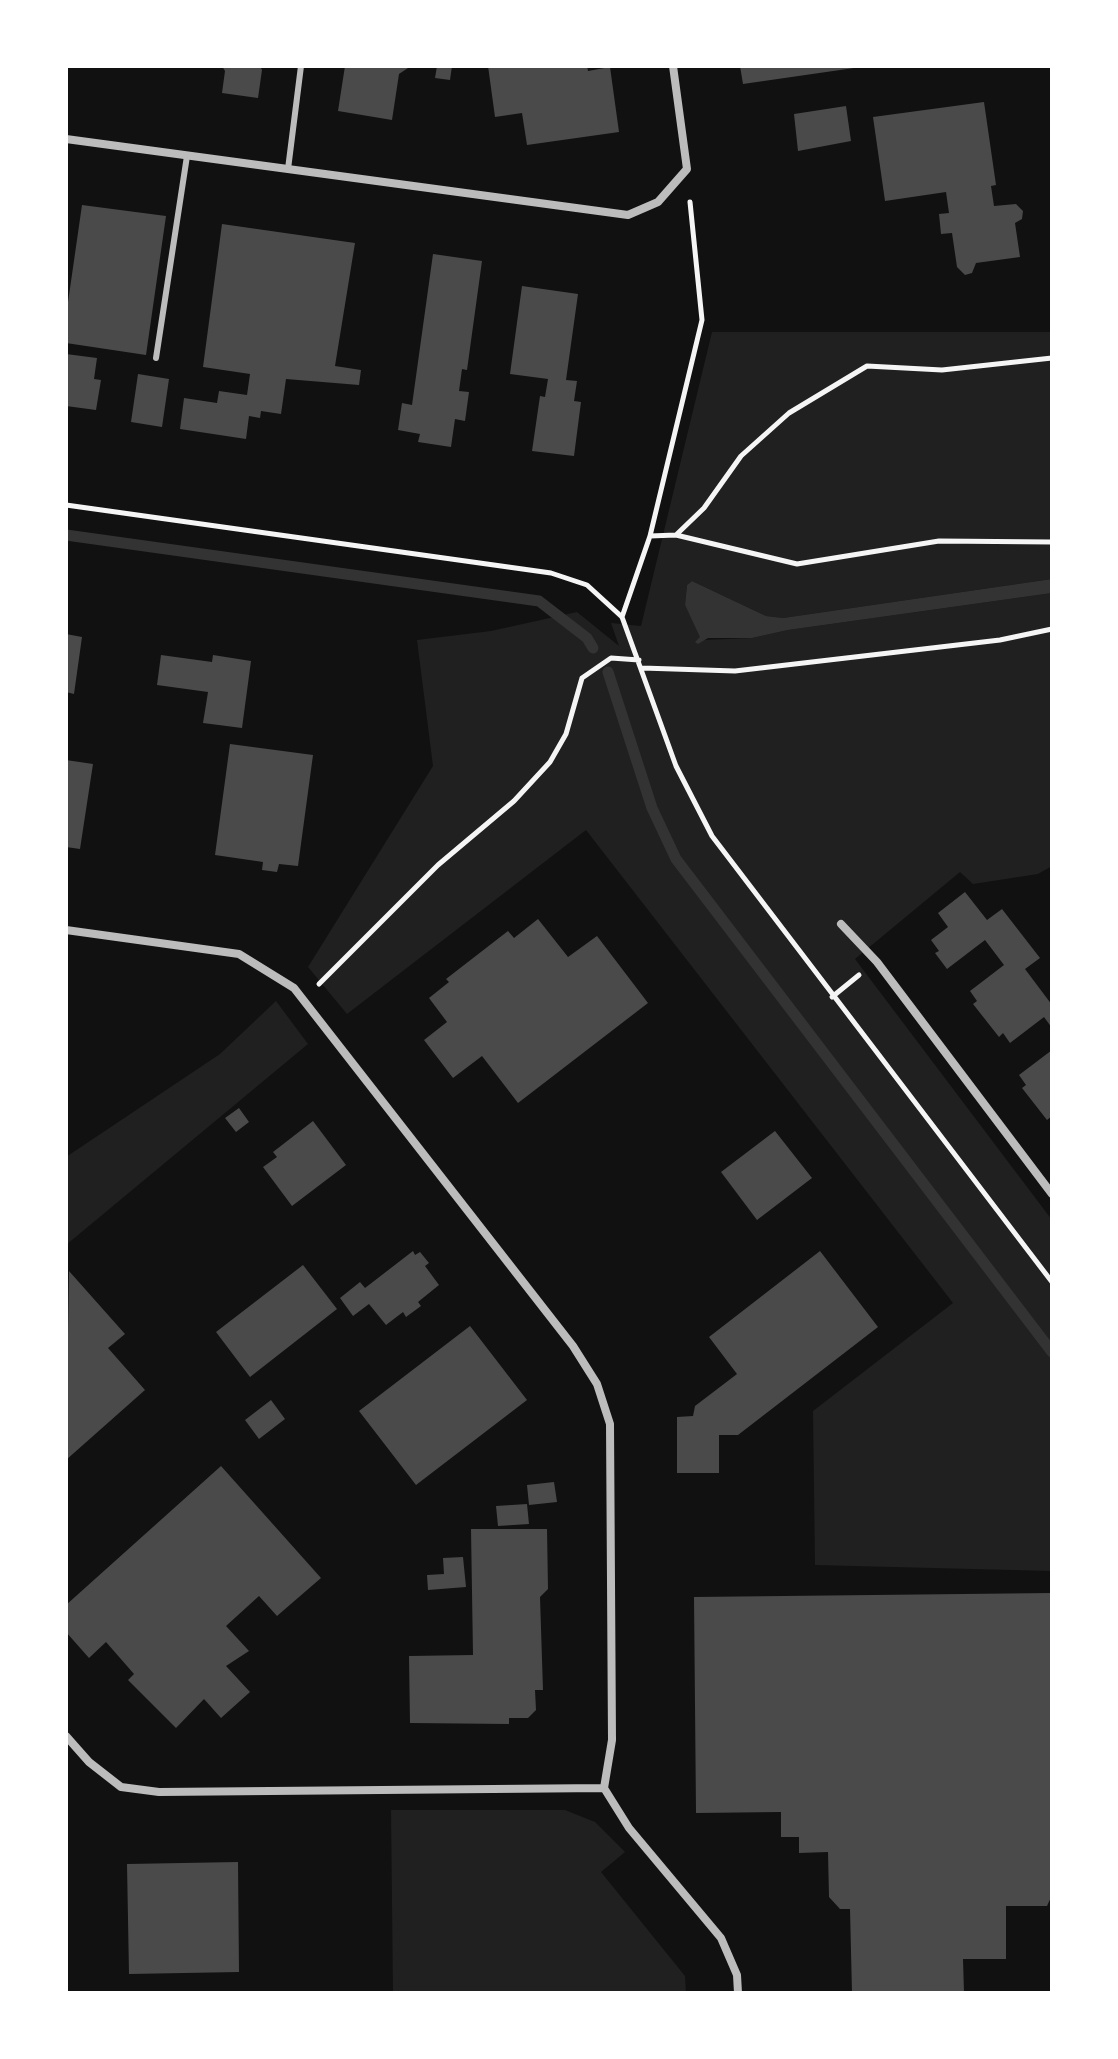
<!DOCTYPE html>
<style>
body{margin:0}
#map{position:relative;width:1118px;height:2059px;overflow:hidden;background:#111;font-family:"Public Sans",sans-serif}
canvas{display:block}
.frame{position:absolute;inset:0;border:68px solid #fff;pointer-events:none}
</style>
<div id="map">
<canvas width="1118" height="2059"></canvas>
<div class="frame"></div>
</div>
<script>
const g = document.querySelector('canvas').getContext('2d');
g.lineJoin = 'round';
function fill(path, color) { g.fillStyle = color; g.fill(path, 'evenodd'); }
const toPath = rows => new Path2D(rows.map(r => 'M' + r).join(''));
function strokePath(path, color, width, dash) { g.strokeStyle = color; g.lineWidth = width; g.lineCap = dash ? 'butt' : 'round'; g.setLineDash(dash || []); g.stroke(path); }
const green = toPath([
 [712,332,1052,332,1052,579,783,618,766,616,692,581,687,585,685,605,703,640,752,638,788,630,1052,593,1052,866,1038,874,973,884,960,872,855,959,1052,1220,1052,1571,815,1565,813,1411,953,1303,586,830,347,1014,308,967,433,766,417,640,491,631,577,612,619,646,611,623,641,626],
 [276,1001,308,1044,66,1245,66,1157,220,1054],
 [391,1810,565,1810,595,1822,625,1852,601,1872,685,1976,686,1993,393,1993]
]);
const water = toPath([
 [1052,579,1052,593,788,630,752,638,708,638,698,644,695,642,700,637,685,605,687,585,692,581,766,616,783,618]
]);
const stream = toPath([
 [66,535,539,601,587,638,593,648],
 [608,672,652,808,676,859,1052,1352]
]);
const building = toPath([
 [222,66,260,66,262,70,258,98,222,93,225,71],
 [345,66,411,66,399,74,392,120,338,111],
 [437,66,452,66,450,80,435,78],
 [488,66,587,66,588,71,610,67,619,132,527,145,522,113,495,117],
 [740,66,854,66,854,68,743,84],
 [984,102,996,185,991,186,994,206,1016,204,1023,211,1022,219,1015,223,1020,257,976,263,972,273,965,275,957,267,952,233,941,234,939,214,949,213,946,192,885,201,873,117],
 [846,106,851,141,798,151,794,114],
 [82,205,166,216,146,355,66,343,66,316],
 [222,224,355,243,335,366,361,370,359,385,286,379,281,414,261,411,260,418,249,416,246,439,180,429,184,398,217,403,219,391,247,395,250,374,203,367],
 [433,254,482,261,467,370,462,369,459,391,469,392,465,421,455,419,451,447,418,442,420,434,398,430,402,403,412,405],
 [522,286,578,294,566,380,577,381,574,401,581,402,574,456,532,451,540,396,545,397,548,379,510,374],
 [66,354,97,358,94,379,101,380,96,410,66,406],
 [138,374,169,379,162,427,131,422],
 [66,634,82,637,74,694,66,692],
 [161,655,212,662,213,655,251,661,242,728,203,723,208,692,157,685],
 [230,744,313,755,298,866,279,864,277,872,262,870,263,862,215,855],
 [66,760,93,764,80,849,66,847],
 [965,892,987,920,1002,909,1040,958,1025,969,1052,1005,1052,1028,1044,1017,1010,1043,1003,1033,999,1037,973,1004,977,1001,970,991,1004,965,985,940,947,969,935,953,939,951,931,940,948,927,938,913],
 [538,919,568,957,597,936,648,1003,518,1103,482,1056,453,1078,424,1040,447,1022,429,998,449,982,446,979,508,931,514,938],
 [1052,1050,1052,1116,1047,1120,1022,1088,1026,1085,1019,1075],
 [239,1108,249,1122,236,1132,225,1118],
 [313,1121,346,1165,292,1206,263,1167,277,1157,273,1152],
 [775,1131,812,1178,757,1220,721,1172],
 [413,1251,415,1255,420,1252,429,1263,425,1266,439,1285,418,1302,421,1306,406,1317,403,1312,386,1325,369,1304,353,1316,340,1298,360,1282,365,1288],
 [820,1251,878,1327,738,1435,719,1435,719,1473,677,1473,677,1417,693,1416,695,1406,737,1374,709,1337],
 [303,1265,337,1309,250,1377,216,1332],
 [69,1271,125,1334,108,1348,145,1390,66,1460],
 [470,1326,527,1400,416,1485,359,1411],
 [271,1400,285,1419,259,1439,245,1420],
 [221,1466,321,1578,277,1616,259,1596,226,1626,249,1651,226,1666,250,1692,221,1718,204,1699,176,1728,128,1680,134,1674,106,1642,89,1658,66,1632,66,1605],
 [554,1482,557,1502,529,1505,527,1485],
 [527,1504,529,1524,498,1526,496,1506],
 [471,1529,547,1529,548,1589,540,1597,543,1690,535,1690,536,1710,528,1718,509,1718,509,1724,410,1723,409,1656,473,1655],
 [463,1557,466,1587,428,1590,427,1575,444,1574,443,1558],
 [1052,1593,1052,1895,1047,1906,1006,1906,1006,1959,963,1959,964,1993,852,1993,850,1909,840,1909,829,1897,828,1852,799,1853,799,1837,781,1837,781,1812,696,1813,694,1597],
 [238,1862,239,1972,129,1974,127,1864]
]);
const path = toPath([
 [66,505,551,573,587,585,622,617,676,766,712,836,1052,1282],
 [676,535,704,508,741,456,789,413,867,366,942,370,1052,358],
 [650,536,676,535,797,564,939,541,1052,542],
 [622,617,650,536,702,320,690,202],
 [642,668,735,671,1000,640,1052,629],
 [319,984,438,865,514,801,550,762,566,734,582,678,611,658,639,660],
 [832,997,859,975]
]);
const service = toPath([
 [288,169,301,66],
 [156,358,187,156]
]);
const minor = toPath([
 [66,139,628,215,658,202,687,169,673,66],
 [841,924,877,962,1052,1194],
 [66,930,239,954,294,988,573,1346,597,1384,610,1424,612,1740,604,1788],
 [66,1736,89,1762,121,1787,159,1792,604,1788,629,1828,721,1938,737,1975,738,1993]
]);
fill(green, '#202020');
fill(water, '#333');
strokePath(stream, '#333', 11);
fill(building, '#4a4a4a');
strokePath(path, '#f5f5f5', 5);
strokePath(service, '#bcbcbc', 6);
strokePath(minor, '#bcbcbc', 8);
</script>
